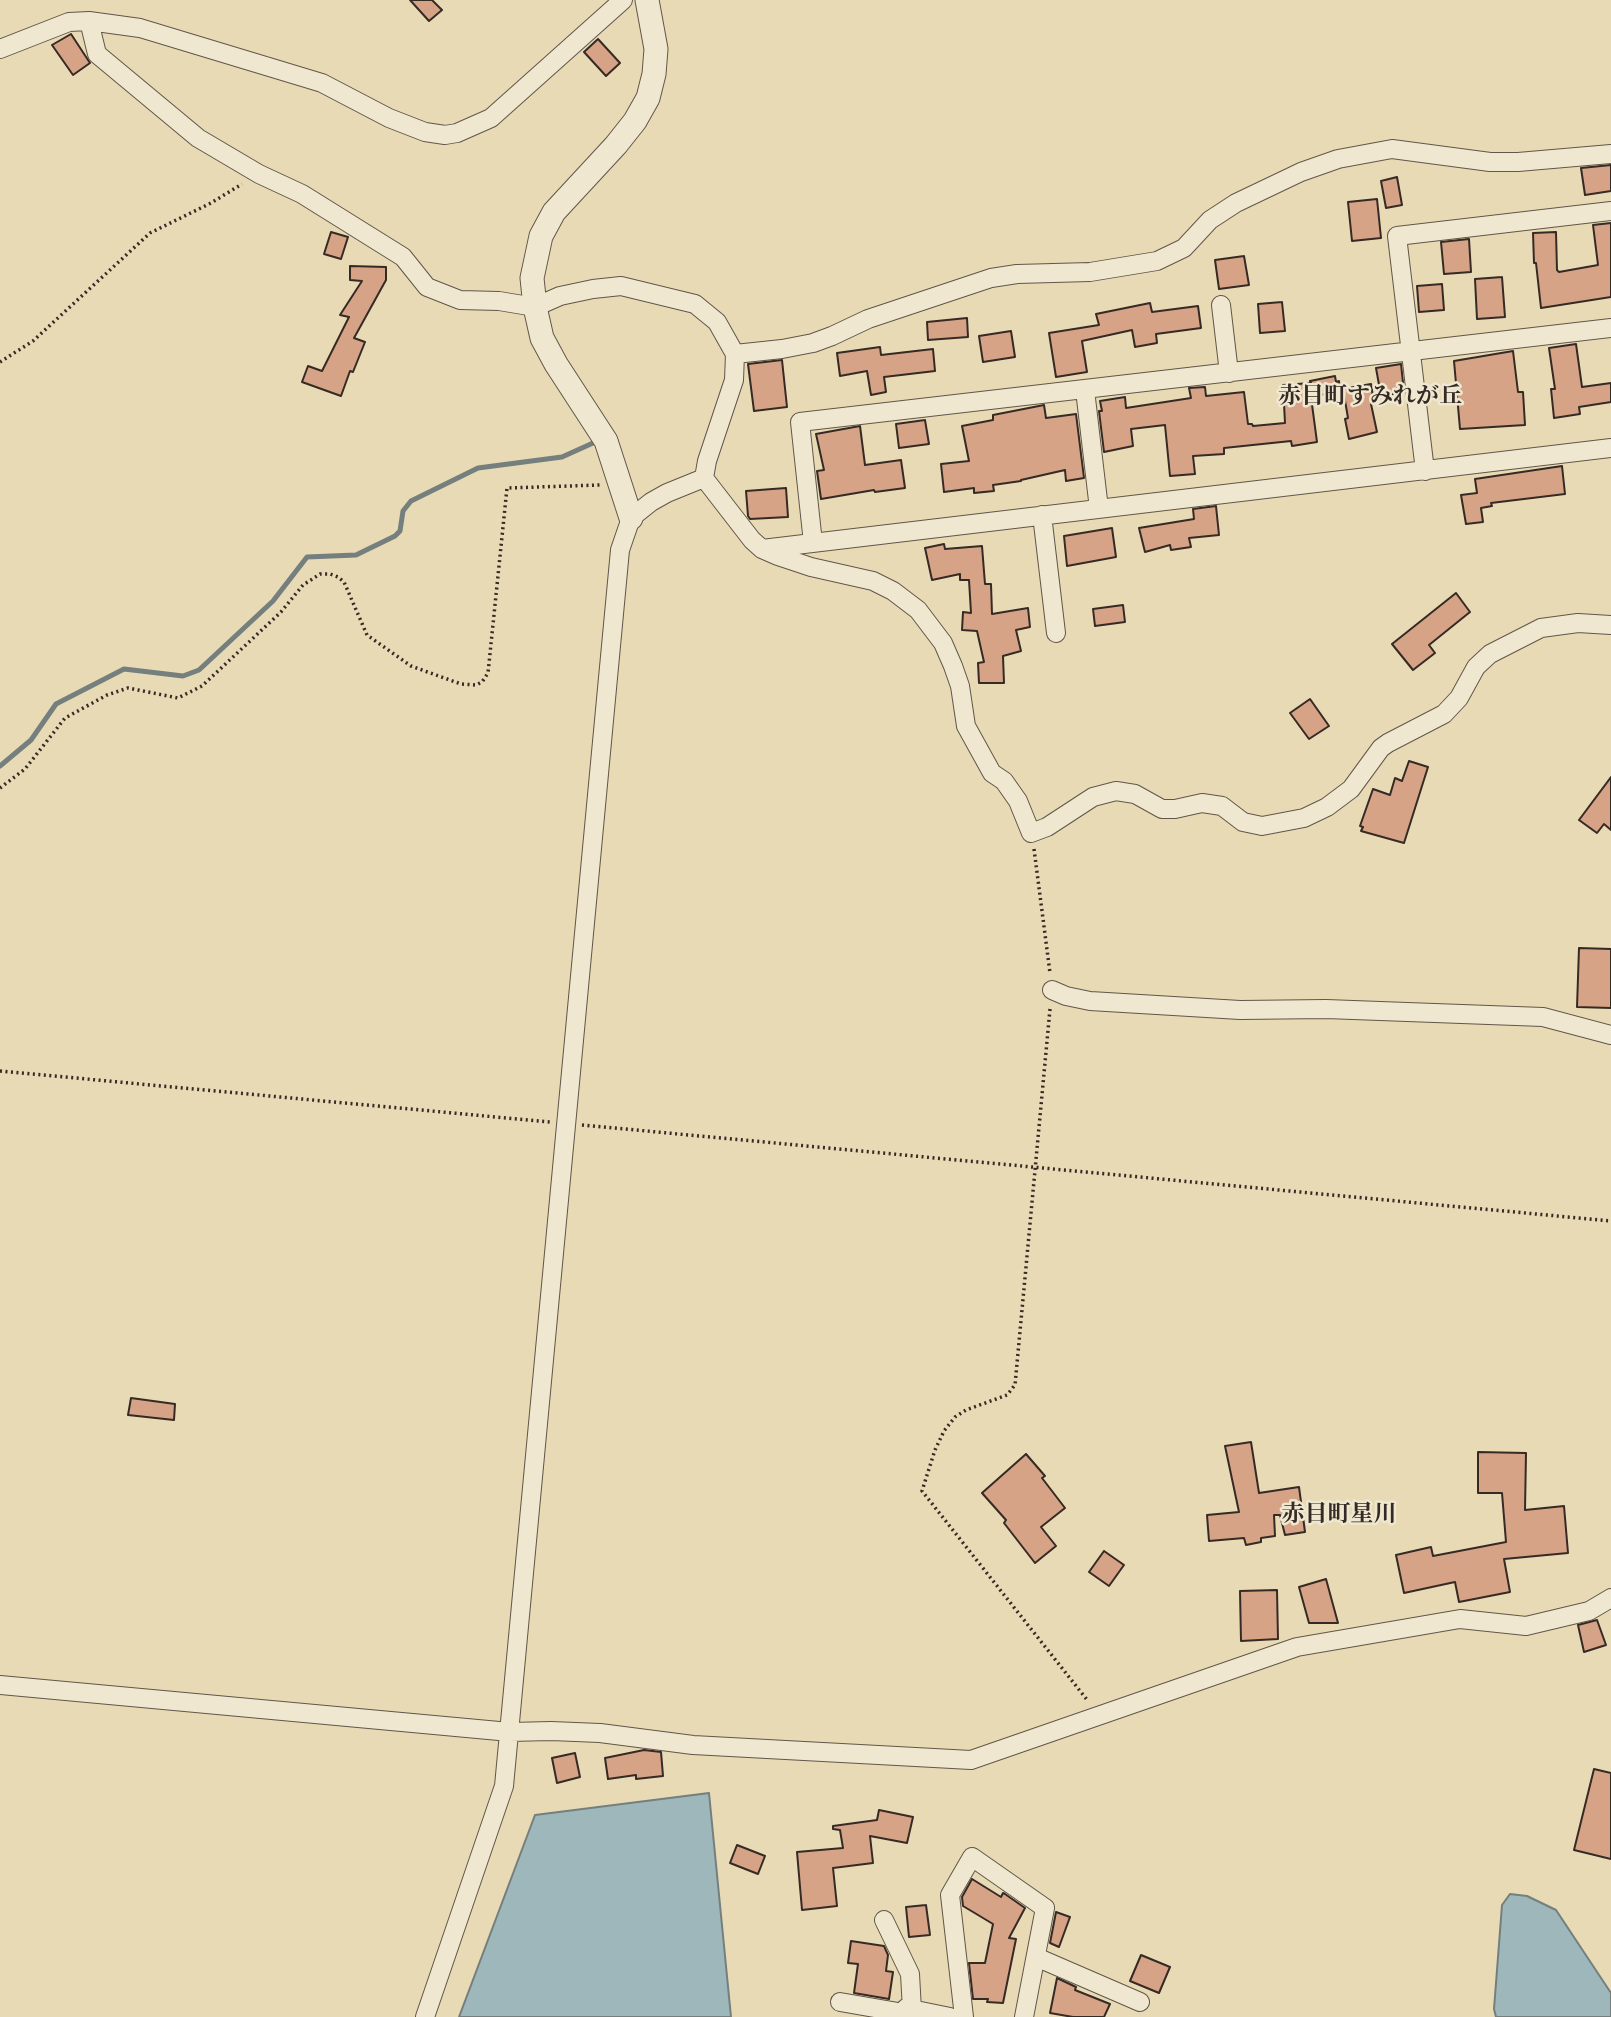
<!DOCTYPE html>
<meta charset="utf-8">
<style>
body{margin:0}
canvas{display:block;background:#e7dab5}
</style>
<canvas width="1611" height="2017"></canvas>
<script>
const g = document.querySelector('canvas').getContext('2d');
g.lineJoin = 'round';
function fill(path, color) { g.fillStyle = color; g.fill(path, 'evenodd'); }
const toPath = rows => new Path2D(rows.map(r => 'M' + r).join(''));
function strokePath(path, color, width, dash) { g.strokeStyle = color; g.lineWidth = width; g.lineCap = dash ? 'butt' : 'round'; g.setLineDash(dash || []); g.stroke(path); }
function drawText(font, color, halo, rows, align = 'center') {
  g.font = font + ' "IM FELL English","Noto Serif JP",serif'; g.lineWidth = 5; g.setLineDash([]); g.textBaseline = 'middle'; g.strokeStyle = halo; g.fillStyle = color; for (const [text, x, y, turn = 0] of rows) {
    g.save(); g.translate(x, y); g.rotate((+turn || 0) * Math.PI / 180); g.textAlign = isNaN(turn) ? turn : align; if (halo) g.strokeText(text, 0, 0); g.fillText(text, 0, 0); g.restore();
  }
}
const water = toPath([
 [709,1793,731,2017,459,2017,535,1815,709,1793],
 [1510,1894,1527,1896,1556,1910,1611,1993,1611,2017,1496,2017,1494,2009,1502,1905,1510,1894]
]);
const stream = toPath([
 [0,766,31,740,56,704,124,669,183,676,199,670,273,601,307,557,356,555,395,536,400,531,403,511,411,501,478,468,562,457,593,443]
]);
const building = toPath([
 [410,0,432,0,442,10,429,21,410,0],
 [71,34,90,63,73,75,52,45,71,34],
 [598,39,620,63,606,76,584,52,598,39],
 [1611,165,1611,191,1585,195,1581,168,1611,165],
 [1397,177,1402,205,1386,208,1381,181,1397,177],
 [1377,199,1381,238,1352,241,1348,202,1377,199],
 [1611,223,1611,297,1541,308,1536,263,1534,263,1533,233,1556,232,1557,270,1559,272,1598,265,1593,225,1611,223],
 [331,232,348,237,341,259,324,254,331,232],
 [1469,239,1471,272,1444,274,1441,242,1469,239],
 [1244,256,1249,285,1219,289,1215,260,1244,256],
 [350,266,386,267,386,280,354,338,365,342,353,372,350,371,341,396,302,382,308,366,322,371,349,317,340,315,362,281,350,280,350,266],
 [1502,277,1505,317,1477,319,1475,279,1502,277],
 [1442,284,1444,310,1419,312,1417,286,1442,284],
 [1282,302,1285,331,1260,333,1258,304,1282,302],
 [1150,303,1152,312,1198,306,1201,328,1156,334,1157,343,1135,347,1132,330,1082,341,1087,372,1056,377,1049,333,1099,325,1096,314,1150,303],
 [967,318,968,337,928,340,927,322,967,318],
 [1011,331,1015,357,983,362,979,336,1011,331],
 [1576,344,1582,387,1611,383,1611,402,1579,407,1580,414,1554,418,1551,389,1555,389,1549,348,1576,344],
 [880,347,881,355,933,349,935,371,884,377,886,392,871,395,867,371,840,376,837,353,880,347],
 [1513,351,1518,392,1523,392,1525,425,1460,429,1454,361,1513,351],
 [782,360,787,407,754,411,748,364,782,360],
 [1401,364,1404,392,1381,396,1376,368,1401,364],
 [1335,376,1336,382,1339,381,1340,391,1311,397,1317,442,1292,446,1291,441,1224,448,1224,454,1193,456,1195,474,1170,476,1165,425,1131,429,1133,446,1104,452,1099,411,1102,411,1100,401,1125,397,1126,408,1191,398,1189,388,1205,387,1206,396,1244,392,1248,424,1252,424,1253,426,1285,423,1283,385,1311,383,1310,381,1335,376],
 [1371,384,1374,403,1371,404,1377,432,1349,439,1345,419,1348,418,1343,389,1371,384],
 [1044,405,1046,418,1076,414,1084,478,1066,481,1065,470,1021,480,1021,481,993,485,994,491,974,493,974,488,944,492,941,464,969,461,962,426,993,420,993,415,1044,405],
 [925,420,929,444,899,448,896,424,925,420],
 [860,426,865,465,901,460,905,488,875,492,874,490,821,499,817,471,824,470,816,434,860,426],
 [1562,466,1565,494,1491,503,1492,506,1481,508,1483,522,1466,524,1461,495,1477,493,1475,479,1562,466],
 [786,488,788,517,750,519,748,516,746,491,786,488],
 [1216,506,1219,535,1189,538,1191,547,1171,550,1170,545,1145,552,1139,528,1194,519,1193,509,1216,506],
 [1112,528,1116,557,1067,566,1064,536,1112,528],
 [944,544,945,549,982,546,985,584,991,584,992,614,1028,608,1030,627,1016,630,1021,651,1003,656,1004,683,979,683,978,663,984,662,977,631,962,630,963,612,971,613,969,580,960,580,960,574,932,580,925,548,944,544],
 [1456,593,1470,612,1429,645,1435,653,1413,670,1392,644,1456,593],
 [1123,605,1125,622,1095,626,1093,609,1123,605],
 [1310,699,1329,726,1309,739,1290,713,1310,699],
 [1409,761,1428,767,1404,843,1361,831,1363,827,1360,826,1373,789,1390,795,1395,778,1402,781,1409,761],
 [1611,777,1611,830,1604,824,1597,833,1579,820,1611,777],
 [1579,948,1611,949,1611,1008,1577,1007,1579,948],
 [131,1398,175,1404,174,1420,128,1415,131,1398],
 [1251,1442,1259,1493,1299,1487,1305,1532,1285,1535,1280,1515,1274,1515,1275,1536,1261,1538,1261,1542,1246,1545,1244,1538,1209,1541,1207,1515,1239,1512,1225,1446,1251,1442],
 [1478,1452,1526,1453,1525,1510,1564,1506,1568,1553,1504,1559,1510,1592,1459,1602,1455,1582,1404,1593,1396,1555,1431,1547,1433,1556,1506,1542,1502,1493,1478,1493,1478,1452],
 [1026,1454,1045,1476,1042,1478,1065,1508,1041,1527,1056,1546,1035,1563,1004,1523,1006,1520,982,1493,1026,1454],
 [1104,1551,1124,1565,1109,1586,1089,1572,1104,1551],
 [1326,1579,1338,1623,1309,1623,1299,1587,1326,1579],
 [1277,1590,1278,1639,1241,1641,1240,1591,1277,1590],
 [1597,1620,1606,1645,1584,1652,1578,1625,1597,1620],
 [644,1750,661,1752,663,1776,636,1779,636,1775,608,1779,605,1758,644,1750],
 [575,1753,580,1777,557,1783,552,1758,575,1753],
 [1594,1769,1611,1773,1611,1859,1574,1850,1594,1769],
 [879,1810,913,1817,907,1843,870,1836,873,1863,833,1868,837,1906,802,1910,797,1852,843,1848,840,1830,833,1829,833,1826,877,1820,879,1810],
 [737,1845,765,1856,758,1874,730,1863,737,1845],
 [972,1879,1001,1897,1003,1893,1005,1894,1025,1908,1009,1938,1016,1939,1003,2003,987,2002,988,1999,973,1999,969,1963,985,1963,993,1924,963,1906,962,1897,972,1879],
 [926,1905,930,1935,909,1937,906,1907,926,1905],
 [1056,1912,1070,1917,1059,1947,1050,1943,1056,1912],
 [851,1941,884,1946,888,1955,886,1971,893,1972,889,1999,854,1993,858,1964,848,1963,851,1941],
 [1141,1955,1170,1967,1159,1993,1130,1981,1141,1955],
 [1057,1978,1076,1987,1075,1990,1110,2004,1104,2017,1073,2017,1050,2013,1057,1978]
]);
const path = toPath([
 [0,362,33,341,150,233,211,203,242,184],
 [0,788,25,769,65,718,107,695,128,688,178,698,202,686,281,612,303,585,320,574,330,574,338,577,344,582,367,635,411,666,461,684,476,685,482,682,488,673,507,488,600,485],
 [1034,849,1050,973],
 [1050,1009,1015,1385,1007,1395,966,1410,955,1417,944,1431,935,1450,922,1491,1088,1701],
 [0,1071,550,1122],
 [582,1125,1611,1221]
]);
const minor = toPath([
 [89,21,97,54,198,138,259,174,302,194,403,257,427,287,460,300,499,301,535,307,560,296,593,289,621,286,695,304,717,322,735,354,734,380,707,461,704,478,752,540,762,549,778,556,811,567,873,581,893,591,918,610,943,643,953,666,960,686,966,726,992,773,1004,781,1018,801,1031,833,1047,827,1093,797,1116,791,1135,794,1162,809,1175,809,1202,803,1222,806,1243,822,1262,826,1304,818,1327,807,1351,789,1381,748,1388,743,1444,714,1459,698,1476,667,1490,654,1541,628,1578,623,1611,625],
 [0,49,69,22,89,21,140,28,322,83,389,118,425,132,445,135,457,133,491,118,623,0],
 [1221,305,1229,373],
 [735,354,782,349,813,343,832,336,868,319,991,278,1017,274,1090,272,1157,261,1184,248,1210,220,1236,203,1301,172,1338,159,1392,149,1490,162,1518,162,1611,154],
 [1085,390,1099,509],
 [1425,471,1397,236,1611,211],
 [1042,515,1056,633],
 [813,543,800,422,1611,328],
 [762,549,1611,448],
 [1052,990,1066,996,1090,1001,1240,1010,1326,1009,1543,1017,1611,1035],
 [0,1685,510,1732,551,1731,600,1733,693,1745,971,1760,1297,1647,1460,1619,1526,1626,1589,1611,1611,1598],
 [884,1920,910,1974,912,2010],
 [1036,1957,1140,2002],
 [840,2002,904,2013],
 [904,2014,906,2008,950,2017],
 [425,2017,504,1786,620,550,631,518,651,502,667,493,704,478],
 [964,2017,950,1895,972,1857,1045,1908,1024,2017]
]);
const tertiary = toPath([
 [631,518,606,441,556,364,542,338,535,307,532,278,541,236,554,212,616,145,635,121,648,98,654,74,656,49,647,0]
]);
const quarterNames = [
 ["赤目町すみれが丘",1370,398],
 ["赤目町星川",1339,1516]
];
fill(water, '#9db7ba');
strokePath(water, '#747f7e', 2);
strokePath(stream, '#747f7e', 5);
fill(building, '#d6a386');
strokePath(building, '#362a25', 2);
strokePath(minor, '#625649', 20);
strokePath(tertiary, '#625649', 25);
strokePath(path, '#362a25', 3.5, [2, 3.5]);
strokePath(minor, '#efe7cf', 18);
strokePath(tertiary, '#efe7cf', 23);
drawText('bold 23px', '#362a25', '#efe7cf', quarterNames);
</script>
